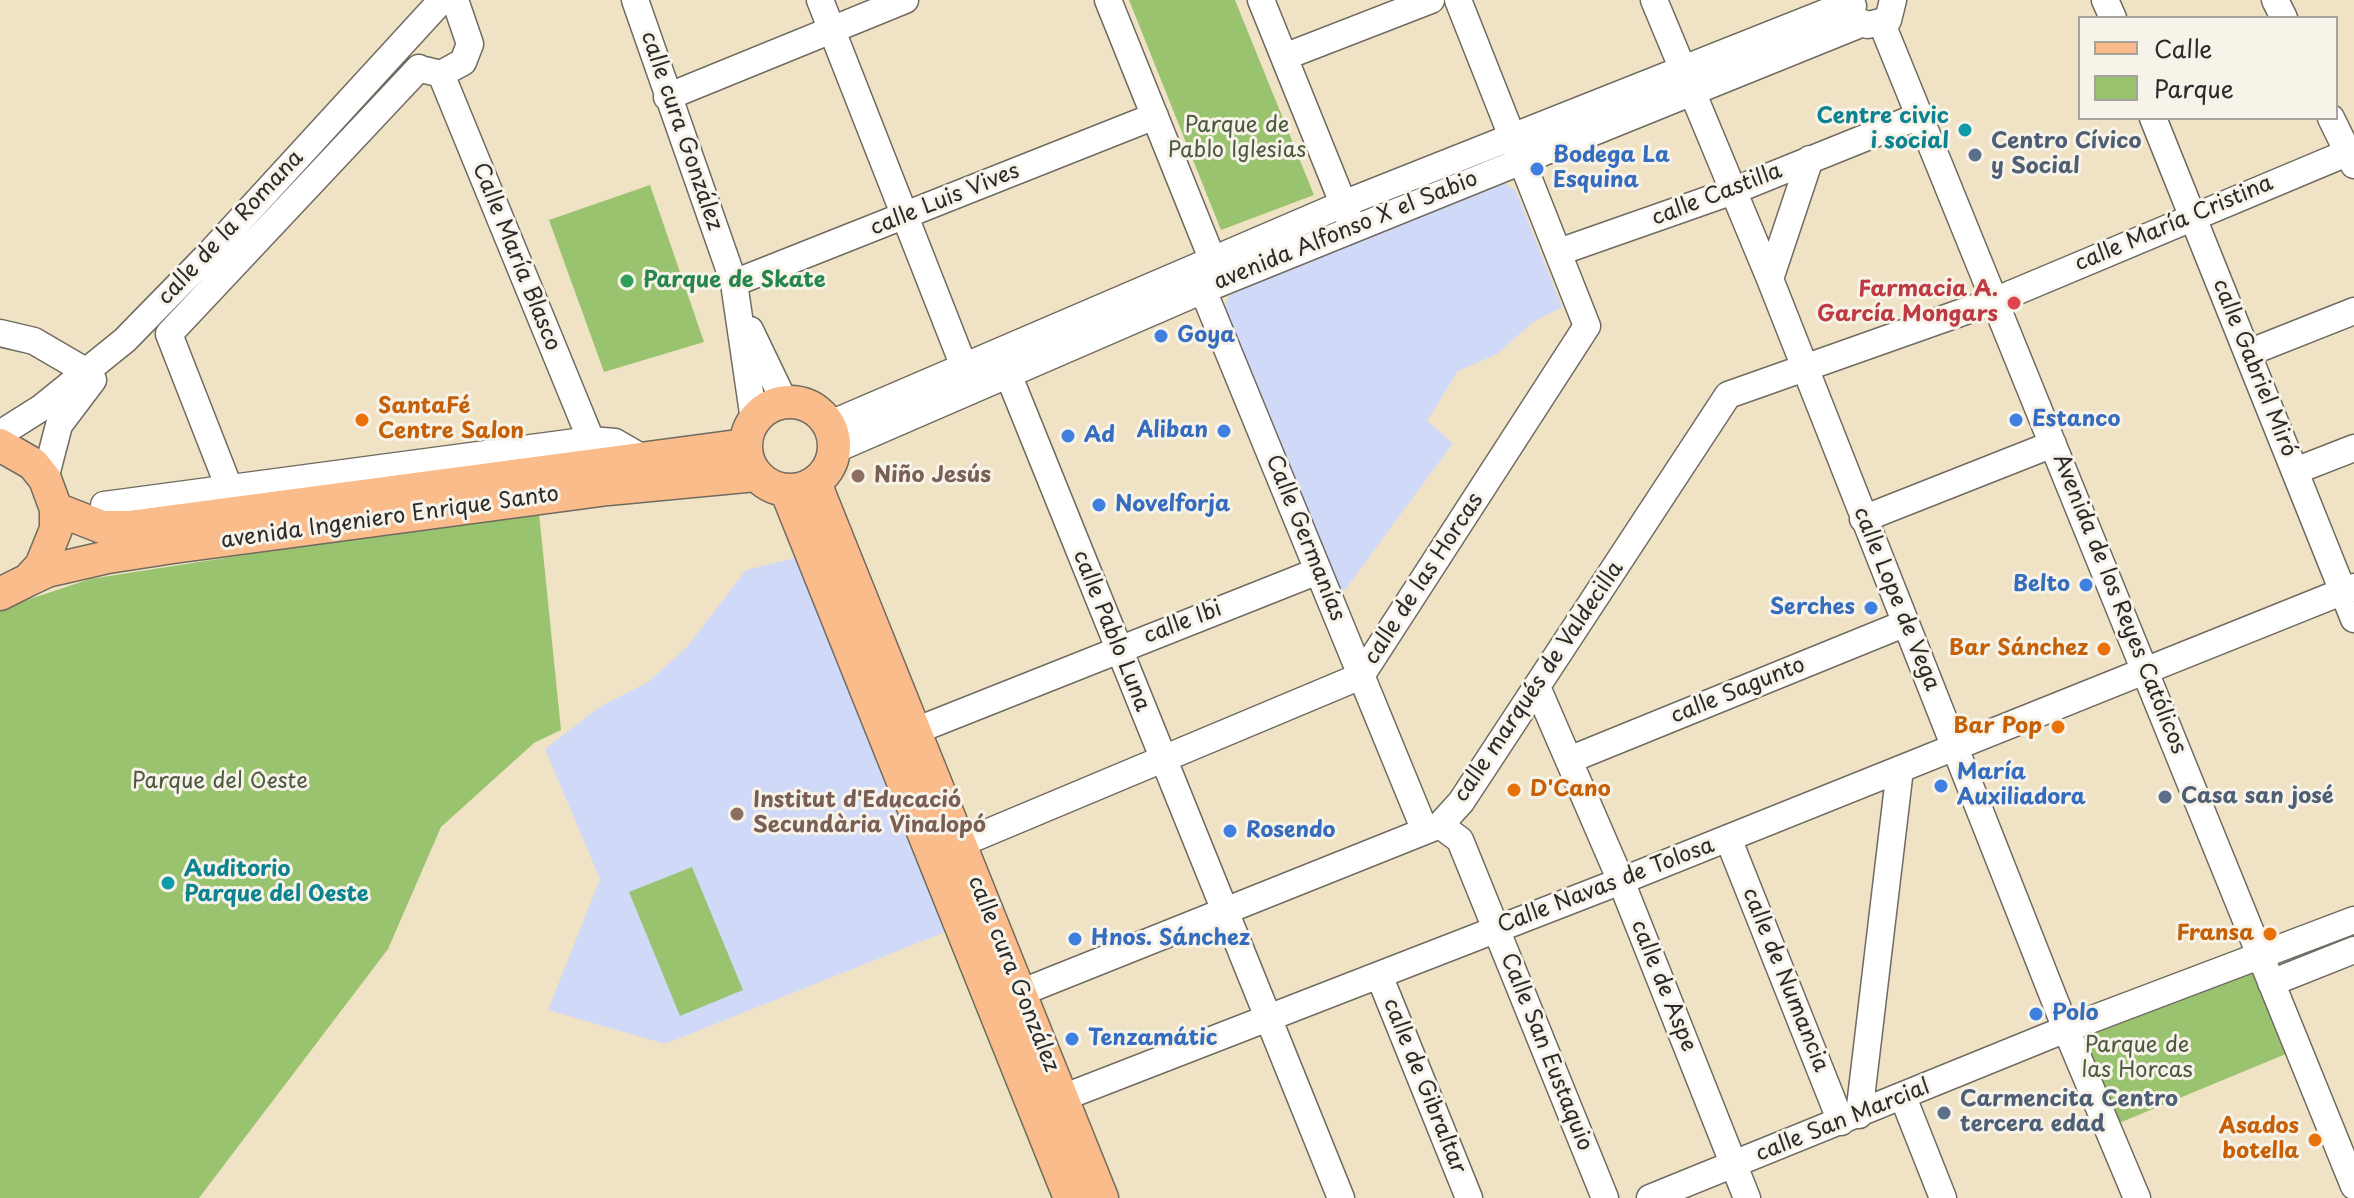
<!DOCTYPE html>
<meta charset="utf-8">
<style>
body{margin:0}
#map{position:relative;width:2354px;height:1198px;overflow:hidden;background:#f0e2c4;font-family:"Playpen Sans",sans-serif}
canvas{display:block}
.legend{position:absolute;left:2078px;top:16px;width:260px;height:104px;box-sizing:border-box;background:#f7f3e8;border:2px solid #a5a39c;margin:0;padding:10px 14px;list-style:none;font-size:24px;color:#2b2b2b}
.legend li{display:flex;align-items:center;gap:16px;height:40px}
.legend b{width:40px;border:2px solid #a5a39c}
</style>
<div id="map">
<canvas width="2354" height="1198"></canvas>
<ul class="legend">
<li><b style="height:10px;background:#fabc8b"></b>Calle</li>
<li><b style="height:22px;background:#9ac370"></b>Parque</li>
</ul>
</div>
<script>
const g = document.querySelector('canvas').getContext('2d');
g.lineJoin = 'round';
function fill(path, color) { g.fillStyle = color; g.fill(path, 'evenodd'); }
const toPath = rows => new Path2D(rows.map(r => 'M' + r).join(''));
function strokePath(path, color, width, dash) { g.strokeStyle = color; g.lineWidth = width; g.lineCap = dash ? 'butt' : 'round'; g.setLineDash(dash || []); g.stroke(path); }
function drawText(font, color, halo, rows, align = 'center') {
  g.font = font + ' "Playpen Sans",sans-serif'; g.lineWidth = 6; g.setLineDash([]); g.textBaseline = 'middle'; g.strokeStyle = halo; g.fillStyle = color; for (const [text, x, y, turn = 0] of rows) {
    g.save(); g.translate(x, y); g.rotate((+turn || 0) * Math.PI / 180); g.textAlign = isNaN(turn) ? turn : align; if (halo) g.strokeText(text, 0, 0); g.fillText(text, 0, 0); g.restore();
  }
}
const built = toPath([
 [1504,183,1516,191,1562,307,1533,322,1497,354,1458,371,1427,421,1453,443,1342,594,1224,308,1230,294],
 [799,557,950,930,665,1044,548,1010,600,879,545,749,601,706,648,682,687,647,746,570]
]);
const green = toPath([
 [1129,0,1235,0,1314,195,1221,230],
 [650,185,704,342,604,372,549,220],
 [539,513,561,730,534,743,441,827,388,949,199,1198,0,1198,0,609,90,579,462,521],
 [692,867,743,990,680,1016,629,892],
 [2261,956,2298,1049,2107,1128,2066,1029]
]);
const minor = toPath([
 [635,0,734,283,754,420],
 [820,0,970,382],
 [1108,0,1217,271],
 [1261,0,1349,218],
 [1654,0,1770,279,2066,1029,2137,1198],
 [2105,0,2113,18],
 [2275,0,2284,18],
 [1882,24,2354,1186],
 [1868,25,1888,20,1893,0],
 [1284,57,1431,0],
 [425,70,441,74,463,62,470,44,455,0],
 [441,74,591,440],
 [667,97,905,0],
 [2153,118,2354,619],
 [2331,118,2354,165],
 [1559,252,1733,191,1919,116],
 [1770,279,1810,159],
 [734,283,1155,116],
 [1203,290,1425,831],
 [750,330,785,403],
 [0,333,34,341,87,372],
 [169,334,419,68],
 [169,334,230,490],
 [2248,353,2354,311],
 [1002,359,1341,1198],
 [828,425,1343,204,1837,8,1853,6],
 [0,434,41,408,125,340,210,253,442,0],
 [834,450,1203,290,1863,23],
 [2295,471,2354,448],
 [45,479,59,425,93,380],
 [104,505,591,440,615,442,646,460],
 [1863,519,2053,444],
 [1537,687,1621,881,1747,1198],
 [915,731,1318,571],
 [1569,760,1906,623],
 [1440,825,1460,840,1605,1198],
 [1728,838,1841,1122],
 [960,844,1361,676,1587,326,1458,0],
 [1379,975,1469,1198],
 [2271,983,2354,950],
 [1020,993,1440,825,1461,802,1728,395,1994,301,2354,150],
 [1903,1097,1943,1198],
 [1062,1098,1621,881,2354,587],
 [1859,1115,1900,769],
 [1650,1198,2066,1029,2354,920]
]);
const major = toPath([
 '746 446a44 44 0 1 1 88 0a44 44 0 1 1-88 0Z',
 [0,445,33,464,45,479,56,509,56,529,41,566,28,580,0,594],
 [815,483,1102,1198],
 [786,490,1070,1198],
 [56,509,102,527,129,527,745,445],
 [28,580,47,571,108,557,173,547,608,489,756,475]
]);
const markers = [
 [1965,130,8,"#0f9aa8"],
 [1975,155,8,"#5c6f8a"],
 [1537,169,8,"#3f7fe0"],
 [627,281,8,"#2e9e5b"],
 [2014,303,8,"#e0444e"],
 [1161,336,8,"#3f7fe0"],
 [362,420,8,"#e8710a"],
 [2016,420,8,"#3f7fe0"],
 [1224,431,8,"#3f7fe0"],
 [1068,436,8,"#3f7fe0"],
 [858,476,8,"#8d6e63"],
 [1099,505,8,"#3f7fe0"],
 [2086,585,8,"#3f7fe0"],
 [1871,608,8,"#3f7fe0"],
 [2104,649,8,"#e8710a"],
 [2058,727,8,"#e8710a"],
 [1941,786,8,"#3f7fe0"],
 [1514,790,8,"#e8710a"],
 [2165,797,8,"#5c6f8a"],
 [737,814,8,"#8d6e63"],
 [1230,831,8,"#3f7fe0"],
 [168,883,8,"#0f9aa8"],
 [2270,934,8,"#e8710a"],
 [1075,939,8,"#3f7fe0"],
 [2036,1014,8,"#3f7fe0"],
 [1072,1039,8,"#3f7fe0"],
 [1944,1113,8,"#5c6f8a"],
 [2315,1140,8,"#e8710a"]
];
const cultureNames = [
 ["Centre civic",1949,117],
 ["i social",1949,142],
 ["Auditorio",184,870,"left"],
 ["Parque del Oeste",184,895,"left"]
];
const parkNames = [
 ["Parque de",1237,126],
 ["Pablo Iglesias",1237,151],
 ["Parque del Oeste",220,782],
 ["Parque de",2137,1046],
 ["las Horcas",2137,1071]
];
const streetNames = [
 ["calle cura González",681,131,71],
 ["calle Castilla",1717,195,-21],
 ["calle Luis Vives",945,200,-22],
 ["calle María Cristina",2174,224,-23],
 ["calle de la Romana",231,228,-47],
 ["avenida Alfonso X el Sabio",1346,231,-22],
 ["Calle María Blasco",516,257,68],
 ["calle Gabriel Miró",2254,368,68],
 ["avenida Ingeniero Enrique Santo",390,518,-8],
 ["Calle Germanías",1305,538,68],
 ["calle de las Horcas",1424,579,-57],
 ["calle Lope de Vega",1896,599,68],
 ["Avenida de los Reyes Católicos",2119,604,68],
 ["calle Ibi",1183,623,-21],
 ["calle Pablo Luna",1111,631,68],
 ["calle marqués de Valdecilla",1539,682,-56],
 ["calle Sagunto",1738,691,-22],
 ["Calle Navas de Tolosa",1606,886,-21],
 ["calle cura González",1013,974,68],
 ["calle de Numancia",1785,980,68],
 ["calle de Aspe",1663,986,68],
 ["Calle San Eustaquio",1546,1052,68],
 ["calle de Gibraltar",1424,1086,68],
 ["calle San Marcial",1843,1121,-22]
];
const serviceNames = [
 ["Centro Cívico",1991,142],
 ["y Social",1991,167],
 ["Casa san josé",2181,797],
 ["Carmencita Centro",1960,1100],
 ["tercera edad",1960,1125]
];
const shopNames = [
 ["Bodega La",1553,156],
 ["Esquina",1553,181],
 ["Goya",1177,336],
 ["Estanco",2032,420],
 ["Aliban",1208,431,"right"],
 ["Ad",1084,436],
 ["Novelforja",1115,505],
 ["Belto",2070,585,"right"],
 ["Serches",1855,608,"right"],
 ["María",1957,773],
 ["Auxiliadora",1957,798],
 ["Rosendo",1246,831],
 ["Hnos. Sánchez",1091,939],
 ["Polo",2052,1014],
 ["Tenzamátic",1088,1039]
];
const leisureNames = [
 ["Parque de Skate",643,281]
];
const healthNames = [
 ["Farmacia A.",1998,290],
 ["García Mongars",1998,315]
];
const foodNames = [
 ["SantaFé",378,407,"left"],
 ["Centre Salon",378,432,"left"],
 ["Bar Sánchez",2088,649],
 ["Bar Pop",2042,727],
 ["D'Cano",1530,790,"left"],
 ["Fransa",2254,934],
 ["Asados",2299,1127],
 ["botella",2299,1152]
];
const educationNames = [
 ["Niño Jesús",874,476],
 ["Institut d'Educació",753,801],
 ["Secundària Vinalopó",753,826]
];
fill(built, '#d1d9f9');
fill(green, '#9ac370');
strokePath(minor, '#706b61', 29);
strokePath(major, '#706b61', 35);
strokePath(minor, '#fff', 26);
strokePath(major, '#fabc8b', 32);
for (const [x, y, r, color] of markers) { const dot = new Path2D(); dot.arc(x, y, r, 0, 2 * Math.PI); g.fillStyle = color; g.fill(dot); strokePath(dot, '#f7f3e8', 3); }
drawText('bold 22px', '#0d838f', '#f7f3e8', cultureNames, 'right');
drawText('22px', '#4c5940', '#f7f3e8', parkNames);
drawText('22px', '#2b2b2b', '#f7f3e8', streetNames);
drawText('bold 22px', '#4e5e75', '#f7f3e8', serviceNames, 'left');
drawText('bold 22px', '#366cbe', '#f7f3e8', shopNames, 'left');
drawText('bold 22px', '#27864d', '#f7f3e8', leisureNames, 'left');
drawText('bold 22px', '#be3a42', '#f7f3e8', healthNames, 'right');
drawText('bold 22px', '#c56008', '#f7f3e8', foodNames, 'right');
drawText('bold 22px', '#785e54', '#f7f3e8', educationNames, 'left');
</script>
